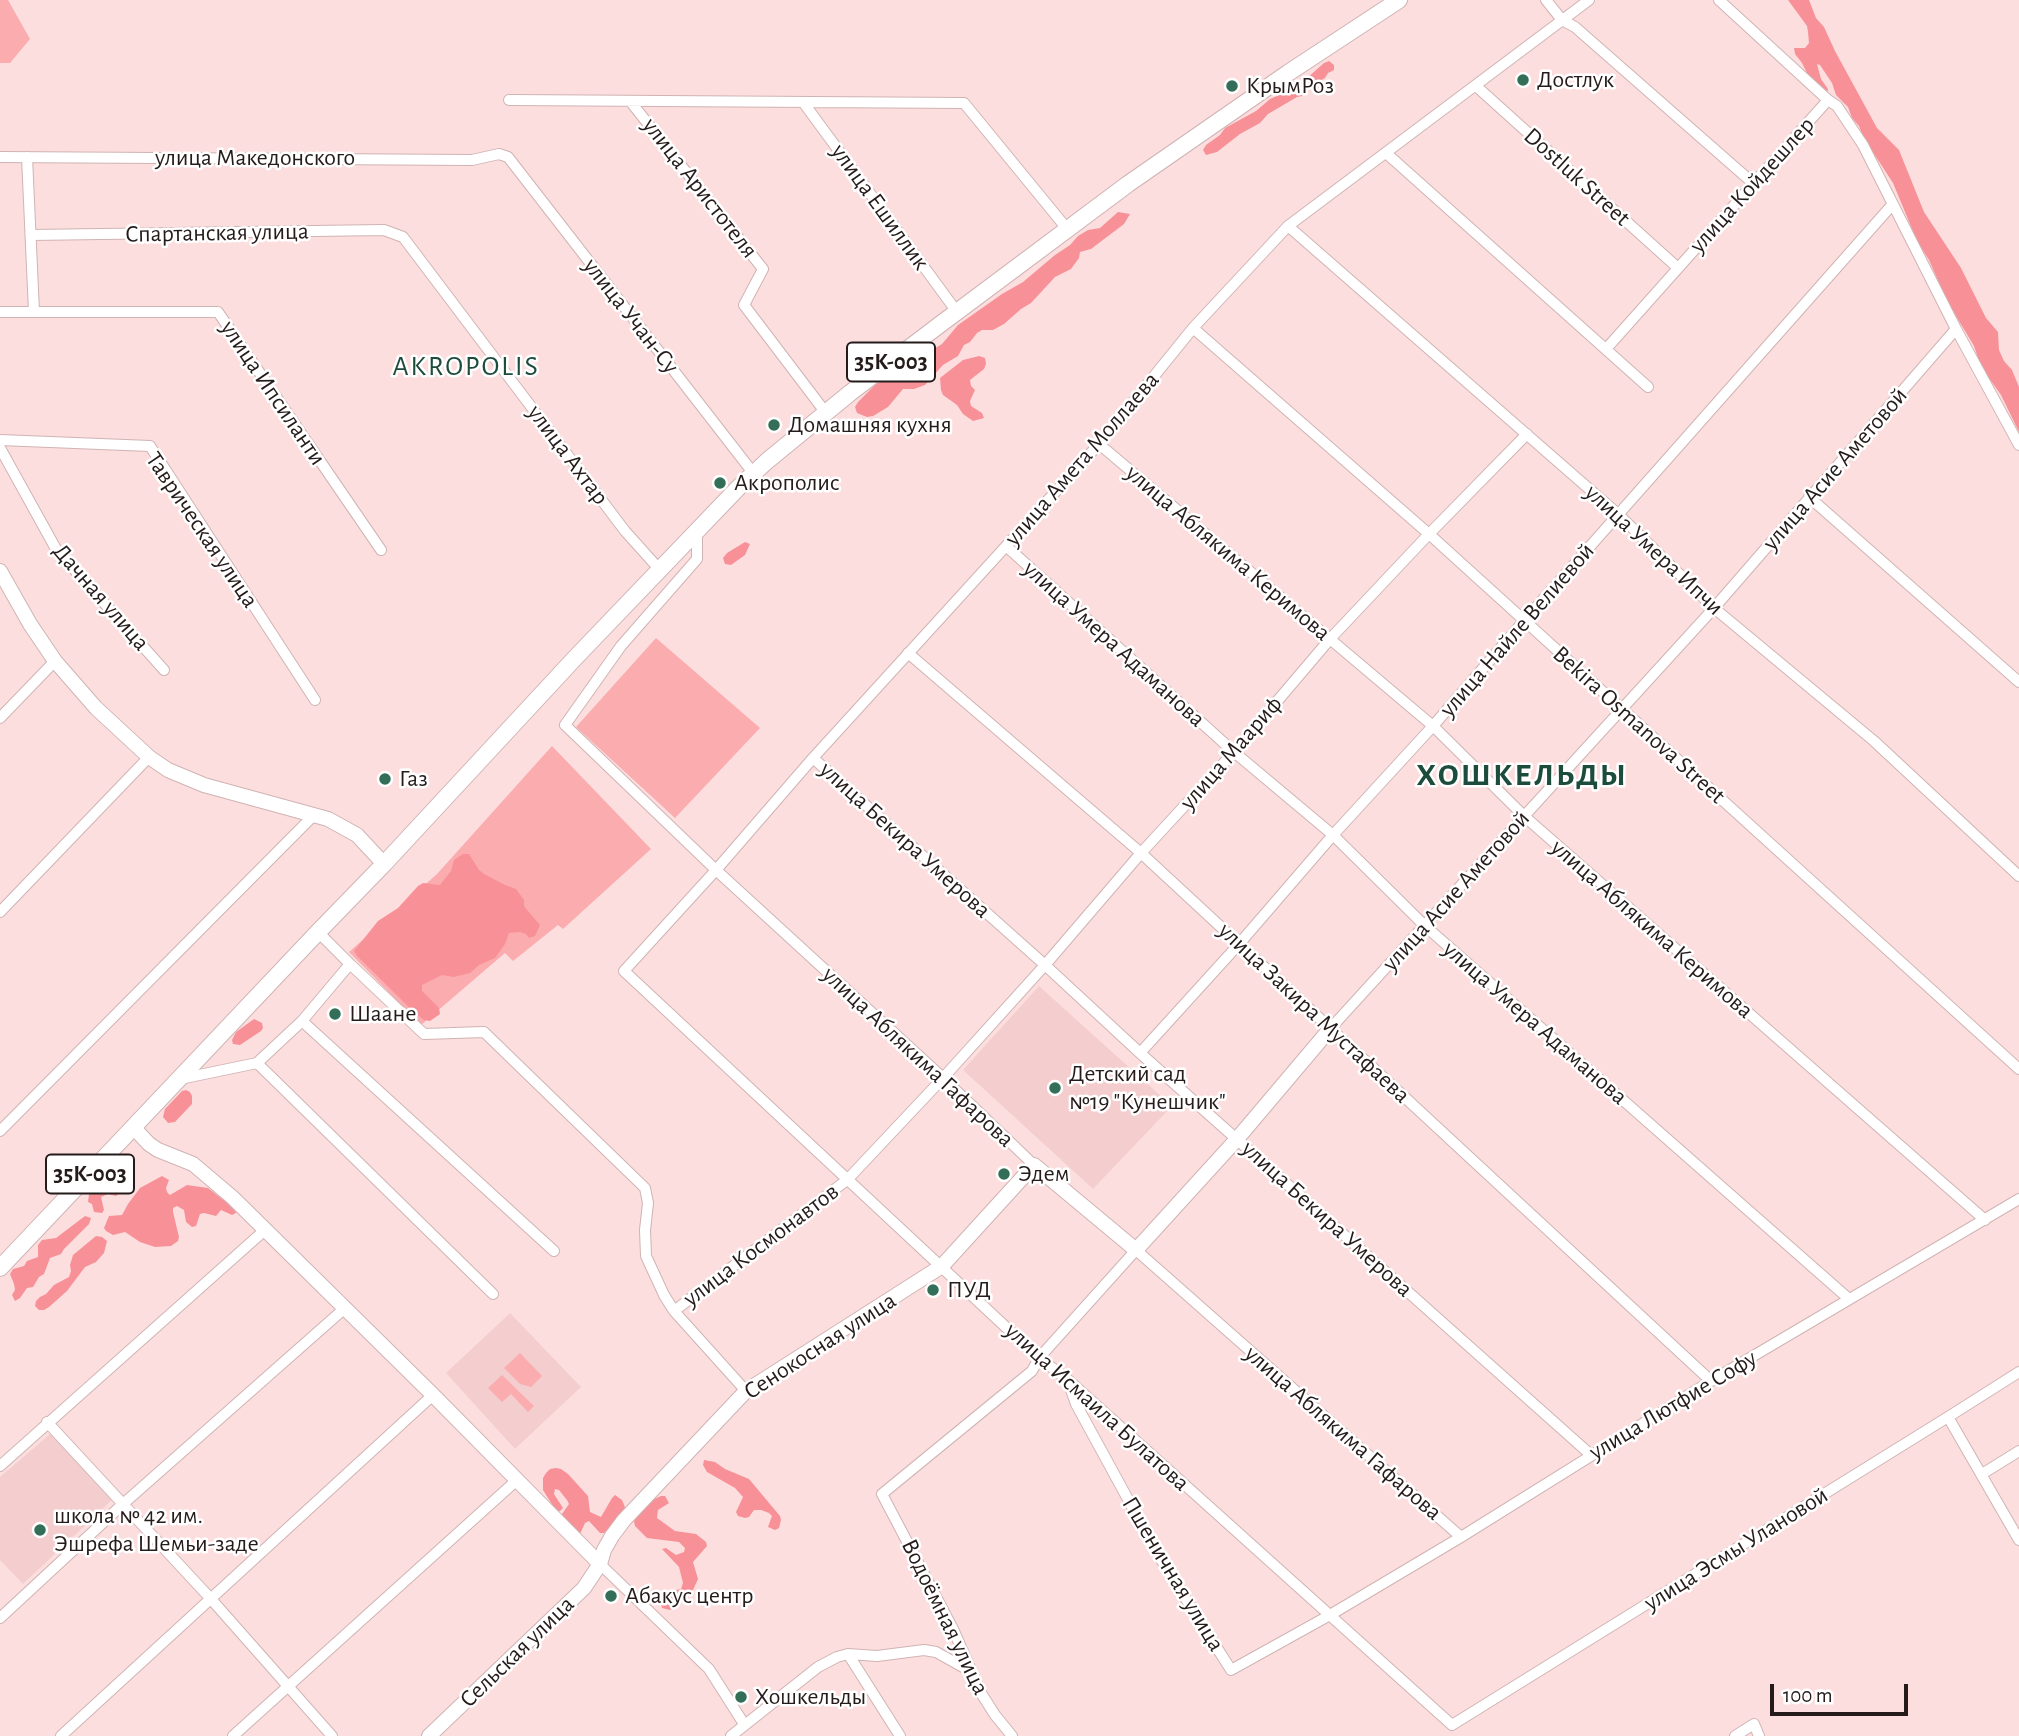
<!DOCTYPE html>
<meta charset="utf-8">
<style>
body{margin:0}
#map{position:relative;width:2019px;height:1736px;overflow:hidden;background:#fddedf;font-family:"Alegreya Sans",sans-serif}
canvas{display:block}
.scale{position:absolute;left:1770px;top:1684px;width:138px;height:32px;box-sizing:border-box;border:4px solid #251b1b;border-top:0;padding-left:9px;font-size:21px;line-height:24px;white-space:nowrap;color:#251b1b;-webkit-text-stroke:5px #fff;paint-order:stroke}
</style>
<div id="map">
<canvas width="2019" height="1736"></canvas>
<div class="scale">100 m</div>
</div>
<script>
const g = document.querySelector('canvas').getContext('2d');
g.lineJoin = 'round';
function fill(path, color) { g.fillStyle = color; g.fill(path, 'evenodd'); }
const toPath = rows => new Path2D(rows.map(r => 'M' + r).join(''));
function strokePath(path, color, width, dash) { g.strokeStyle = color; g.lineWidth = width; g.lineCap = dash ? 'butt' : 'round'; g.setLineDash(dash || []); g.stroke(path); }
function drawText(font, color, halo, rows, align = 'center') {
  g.font = font + ' "Alegreya Sans",sans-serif'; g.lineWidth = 5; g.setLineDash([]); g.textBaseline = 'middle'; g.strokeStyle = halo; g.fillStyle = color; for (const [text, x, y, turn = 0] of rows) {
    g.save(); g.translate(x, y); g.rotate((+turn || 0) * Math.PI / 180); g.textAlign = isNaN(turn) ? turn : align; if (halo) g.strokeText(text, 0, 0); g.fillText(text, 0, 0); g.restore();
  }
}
const built = toPath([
 [1039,986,1172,1106,1093,1189,963,1070],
 [510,1313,581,1387,515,1449,446,1373],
 [50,1434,112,1500,23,1584,0,1560,0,1477]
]);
const green = toPath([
 [0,0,8,0,30,39,10,63,0,63],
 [656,638,760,728,675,818,576,727],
 [552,746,651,849,563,929,558,925,513,961,505,953,421,1025,349,952,437,874],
 [520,1353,542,1376,531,1387,520,1384,504,1368],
 [502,1375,534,1406,528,1412,511,1394,502,1402,488,1388]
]);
const forest = toPath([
 [1788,0,1809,0,1816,18,1824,27,1835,51,1877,128,1899,150,1924,212,1961,268,1986,318,1998,332,1999,350,2004,361,2012,370,2019,387,2019,432,2001,395,1981,367,1974,346,1947,301,1929,260,1917,241,1893,183,1863,137,1859,126,1852,118,1848,107,1836,95,1832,83,1820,65,1817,64,1821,79,1828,89,1827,93,1808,75,1802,63,1795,54,1794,48,1805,48,1809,43,1808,32,1807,26],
 [1329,61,1334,65,1334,70,1328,73,1325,78,1310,87,1302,96,1297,97,1268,114,1260,123,1240,134,1217,152,1206,155,1203,150,1206,145,1220,135,1225,128,1256,111,1270,99,1291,90,1306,79,1324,63],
 [1118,212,1130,214,1124,224,1091,249,1080,252,1079,258,1071,269,1055,277,1031,303,1021,309,1004,324,993,330,982,330,977,333,970,342,964,345,958,356,943,365,925,385,914,389,903,389,888,407,873,416,867,417,857,413,855,407,858,402,875,385,942,344,958,325,1002,294,1023,282,1055,255,1070,245,1078,236,1088,230,1100,228],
 [979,356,985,358,986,364,984,369,970,380,971,386,975,390,970,401,971,406,982,413,984,418,973,421,963,414,957,405,943,395,941,390,940,378,963,360],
 [745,542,750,544,745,555,731,565,725,564,723,558,727,553],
 [463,854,469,854,479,870,484,874,505,885,516,889,524,900,524,906,528,911,540,925,535,936,529,938,526,934,520,932,509,933,505,944,495,958,479,965,470,973,454,977,442,975,422,985,422,991,439,1008,440,1014,430,1021,424,1020,415,1013,357,956,354,951,378,921,398,908,418,886,423,883,440,885,451,871,454,860],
 [254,1019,262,1023,263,1028,261,1031,240,1045,233,1044,232,1040,236,1032],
 [186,1090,190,1092,192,1096,192,1104,175,1122,168,1123,163,1117,165,1109,182,1091],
 [131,1171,134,1174,128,1180,122,1191,116,1196,108,1194,101,1197,104,1210,102,1213,94,1212,92,1204,88,1202,89,1194,102,1184,114,1183,120,1177],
 [162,1176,169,1180,166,1188,167,1192,170,1195,187,1185,208,1188,235,1209,236,1213,232,1215,221,1210,216,1216,204,1213,200,1214,196,1226,192,1227,186,1222,184,1210,177,1206,173,1208,173,1212,179,1237,178,1241,171,1246,155,1247,140,1242,125,1232,113,1235,106,1231,104,1228,109,1216,122,1215,128,1204,140,1188],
 [85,1216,91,1218,89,1224,64,1249,61,1254,50,1258,44,1274,39,1277,33,1287,27,1288,20,1298,15,1301,12,1295,15,1290,14,1284,10,1274,13,1269,24,1266,27,1261,38,1257,38,1245,42,1240,56,1238],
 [96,1236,102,1237,107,1241,104,1253,96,1262,85,1267,67,1291,49,1307,44,1310,39,1310,35,1306,36,1301,40,1297,46,1294,54,1285,69,1277,71,1271,70,1265,73,1255],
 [704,1460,715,1462,725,1469,749,1479,780,1516,781,1520,779,1528,775,1530,768,1527,772,1516,769,1513,761,1510,754,1510,749,1517,745,1518,738,1516,736,1512,743,1497,735,1488,707,1472,703,1465],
 [556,1468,561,1469,568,1474,588,1496,590,1512,601,1517,612,1498,615,1495,622,1500,627,1512,614,1526,610,1527,604,1533,600,1533,589,1521,585,1523,580,1534,577,1532,563,1518,562,1514,569,1504,567,1500,559,1490,555,1489,554,1494,563,1508,560,1511,556,1511,543,1490,543,1478,546,1473,550,1469],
 [661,1496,665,1496,669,1503,658,1510,657,1518,675,1531,696,1534,706,1542,707,1546,693,1562,698,1579,693,1590,675,1599,673,1608,670,1610,662,1608,661,1601,670,1591,681,1589,683,1583,679,1567,662,1549,666,1548,676,1555,684,1552,685,1548,679,1542,647,1538,635,1526,634,1522,635,1518,652,1500]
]);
const street = toPath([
 [1546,0,1562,20,1575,27,1754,184],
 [1589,0,1288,226,1193,328,1099,444,813,758,716,870,624,971,1039,1358,1066,1378,1452,1725,1948,1417,2019,1372],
 [1476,86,1678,268],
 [509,100,964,103,1068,230],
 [1828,100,1837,106,1863,145,1956,329,2019,445],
 [630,101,763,269,744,305,826,413],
 [803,102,957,312],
 [1386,153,1648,387],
 [0,157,472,160,499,154,508,157,754,474],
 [27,157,34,312],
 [1288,226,1619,515,1714,608,1874,741,2019,876],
 [31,235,384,230,403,237,625,531,660,570],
 [0,312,218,312,381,550],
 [1193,328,1429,534,2019,1069],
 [1606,349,1828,100,1719,0],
 [0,440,150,446,315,700],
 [1099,444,1433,726,1524,816,1985,1220],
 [0,448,56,549,164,670],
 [1809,497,2019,682],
 [697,532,697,559,621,646,565,725,716,870,943,1078,1034,1165],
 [1006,546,1234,752,1333,835,1424,925,1849,1299],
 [908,653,1141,853,1711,1381],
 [0,718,55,661],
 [813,758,1045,965,1140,1053,1591,1455],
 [0,912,149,757],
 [350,964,424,1034,484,1032,645,1188,648,1203,645,1230,646,1256,664,1295,674,1311,746,1391],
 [302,1021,554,1251],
 [1330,1029,1714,608,1956,329],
 [1140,1053,1239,944,1333,835,1433,726,1524,621,1892,205],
 [257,1063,493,1294],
 [180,1079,257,1063,302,1021,350,964,318,932],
 [0,1131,314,815],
 [674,1311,847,1180,943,1078,1045,965,1141,853,1234,752,1330,639,1429,534,1527,434],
 [1068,1381,1076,1404,1160,1558,1231,1670,1330,1615,1461,1537,1711,1381,2019,1199],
 [1948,1417,2019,1540],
 [47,1422,211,1599,332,1736],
 [0,1466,266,1229],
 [1982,1474,2019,1451],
 [600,1564,709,1669,744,1724],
 [0,1618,123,1504,345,1308],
 [848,1654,900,1736],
 [61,1736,433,1395],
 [233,1736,517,1480],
 [731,1736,818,1667,837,1657,848,1654,877,1656,924,1650,936,1652,970,1671],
 [1012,1736,995,1715,981,1693,953,1629,882,1494,1032,1371,1039,1358,1136,1250,1461,1537],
 [1735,1736,1754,1724,1759,1736]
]);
const secondary = toPath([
 [0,571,30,624,55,661,96,708,149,757,168,770,204,785,328,819,357,835,384,864],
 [134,1128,149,1144,158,1150,193,1164,232,1197,433,1395,600,1564],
 [429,1736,584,1588,600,1564,604,1550,612,1536,624,1520,746,1391,942,1266,1034,1165,1136,1250,1237,1139,1330,1029]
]);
const primary = toPath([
 [0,1268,318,932,384,864,575,658,739,487,767,461,850,393,938,326,1128,184,1288,73,1399,0]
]);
const markers = [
 [1523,80,7,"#326e58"],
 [1232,86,7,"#326e58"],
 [774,425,7,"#326e58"],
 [720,483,7,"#326e58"],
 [385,779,7,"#326e58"],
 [335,1014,7,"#326e58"],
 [1055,1088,7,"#326e58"],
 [1004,1174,7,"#326e58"],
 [933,1290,7,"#326e58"],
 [40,1530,7,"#326e58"],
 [611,1596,7,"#326e58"],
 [741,1697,7,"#326e58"]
];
const shields = [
 [891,362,88],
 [90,1174,88]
];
const shieldNames = [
 ["35К-003",891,362],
 ["35К-003",90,1174]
];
const poiNames = [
 ["Достлук",1537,80],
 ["КрымРоз",1246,86],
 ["Домашняя кухня",788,425],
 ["Акрополис",734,483],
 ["Газ",399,779],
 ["Шаане",349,1014],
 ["Детский сад",1069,1074],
 ["№19 \"Кунешчик\"",1069,1102],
 ["Эдем",1018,1174],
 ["ПУД",947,1290],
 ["школа № 42 им.",54,1516],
 ["Эшрефа Шемьи-заде",54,1544],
 ["Абакус центр",625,1596],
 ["Хошкельды",755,1697]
];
const streetNames = [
 ["улица Македонского",255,158],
 ["Dostluk Street",1577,177,42],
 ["улица Койдешлер",1752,185,-48],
 ["улица Аристотеля",700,188,52],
 ["улица Ешиллик",880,207,54],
 ["Спартанская улица",217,233,-1],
 ["улица Учан-Су",631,316,52],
 ["улица Ипсиланти",273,393,56],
 ["улица Ахтар",568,455,53],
 ["улица Амета Моллаева",1082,459,-49],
 ["улица Асие Аметовой",1835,469,-49],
 ["Таврическая улица",202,530,56],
 ["улица Умера Ипчи",1654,550,43],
 ["улица Аблякима Керимова",1228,553,40],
 ["Дачная улица",101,597,49],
 ["улица Найле Велиевой",1517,630,-49],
 ["улица Умера Адаманова",1114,644,42],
 ["Bekira Osmanova Street",1639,725,42],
 ["улица Маариф",1231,753,-49],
 ["улица Бекира Умерова",905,840,42],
 ["улица Асие Аметовой",1456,891,-48],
 ["улица Аблякима Керимова",1652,929,41],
 ["улица Закира Мустафаева",1314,1013,43],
 ["улица Умера Адаманова",1535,1023,41],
 ["улица Аблякима Гафарова",918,1057,43],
 ["улица Бекира Умерова",1327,1219,42],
 ["улица Космонавтов",761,1245,-37],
 ["Сенокосная улица",820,1346,-33],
 ["улица Лютфие Софу",1673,1405,-31],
 ["улица Исмаила Булатова",1097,1407,42],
 ["улица Аблякима Гафарова",1343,1433,41],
 ["улица Эсмы Улановой",1736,1549,-32],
 ["Пшеничная улица",1173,1574,59],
 ["Водоёмная улица",945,1617,64],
 ["Сельская улица",517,1652,-44]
];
const quarterNames = [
 ["AKROPOLIS",466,367]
];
const districtNames = [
 ["ХОШКЕЛЬДЫ",1522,775]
];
fill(built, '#f4cece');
fill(green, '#fbacaf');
fill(forest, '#f79197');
strokePath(street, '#d0b3b3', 12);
strokePath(secondary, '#d0b3b3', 16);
strokePath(primary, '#d0b3b3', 18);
strokePath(street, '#fff', 10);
strokePath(secondary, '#fff', 14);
strokePath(primary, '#fff', 16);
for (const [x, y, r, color] of markers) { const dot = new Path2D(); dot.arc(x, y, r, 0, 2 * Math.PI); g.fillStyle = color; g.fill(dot); strokePath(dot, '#fff', 2.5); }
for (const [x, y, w] of shields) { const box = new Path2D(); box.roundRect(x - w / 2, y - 19.5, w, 39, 5); g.fillStyle = '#fff'; g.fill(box); strokePath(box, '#251b1b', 2); }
drawText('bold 23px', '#251b1b', null, shieldNames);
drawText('24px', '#251b1b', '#fff', poiNames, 'left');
drawText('24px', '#251b1b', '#fff', streetNames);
g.letterSpacing = '2px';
drawText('28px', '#1c4c3b', '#fff', quarterNames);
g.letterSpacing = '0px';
g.letterSpacing = '2px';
drawText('bold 32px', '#1c4c3b', '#fff', districtNames);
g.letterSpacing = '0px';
</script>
